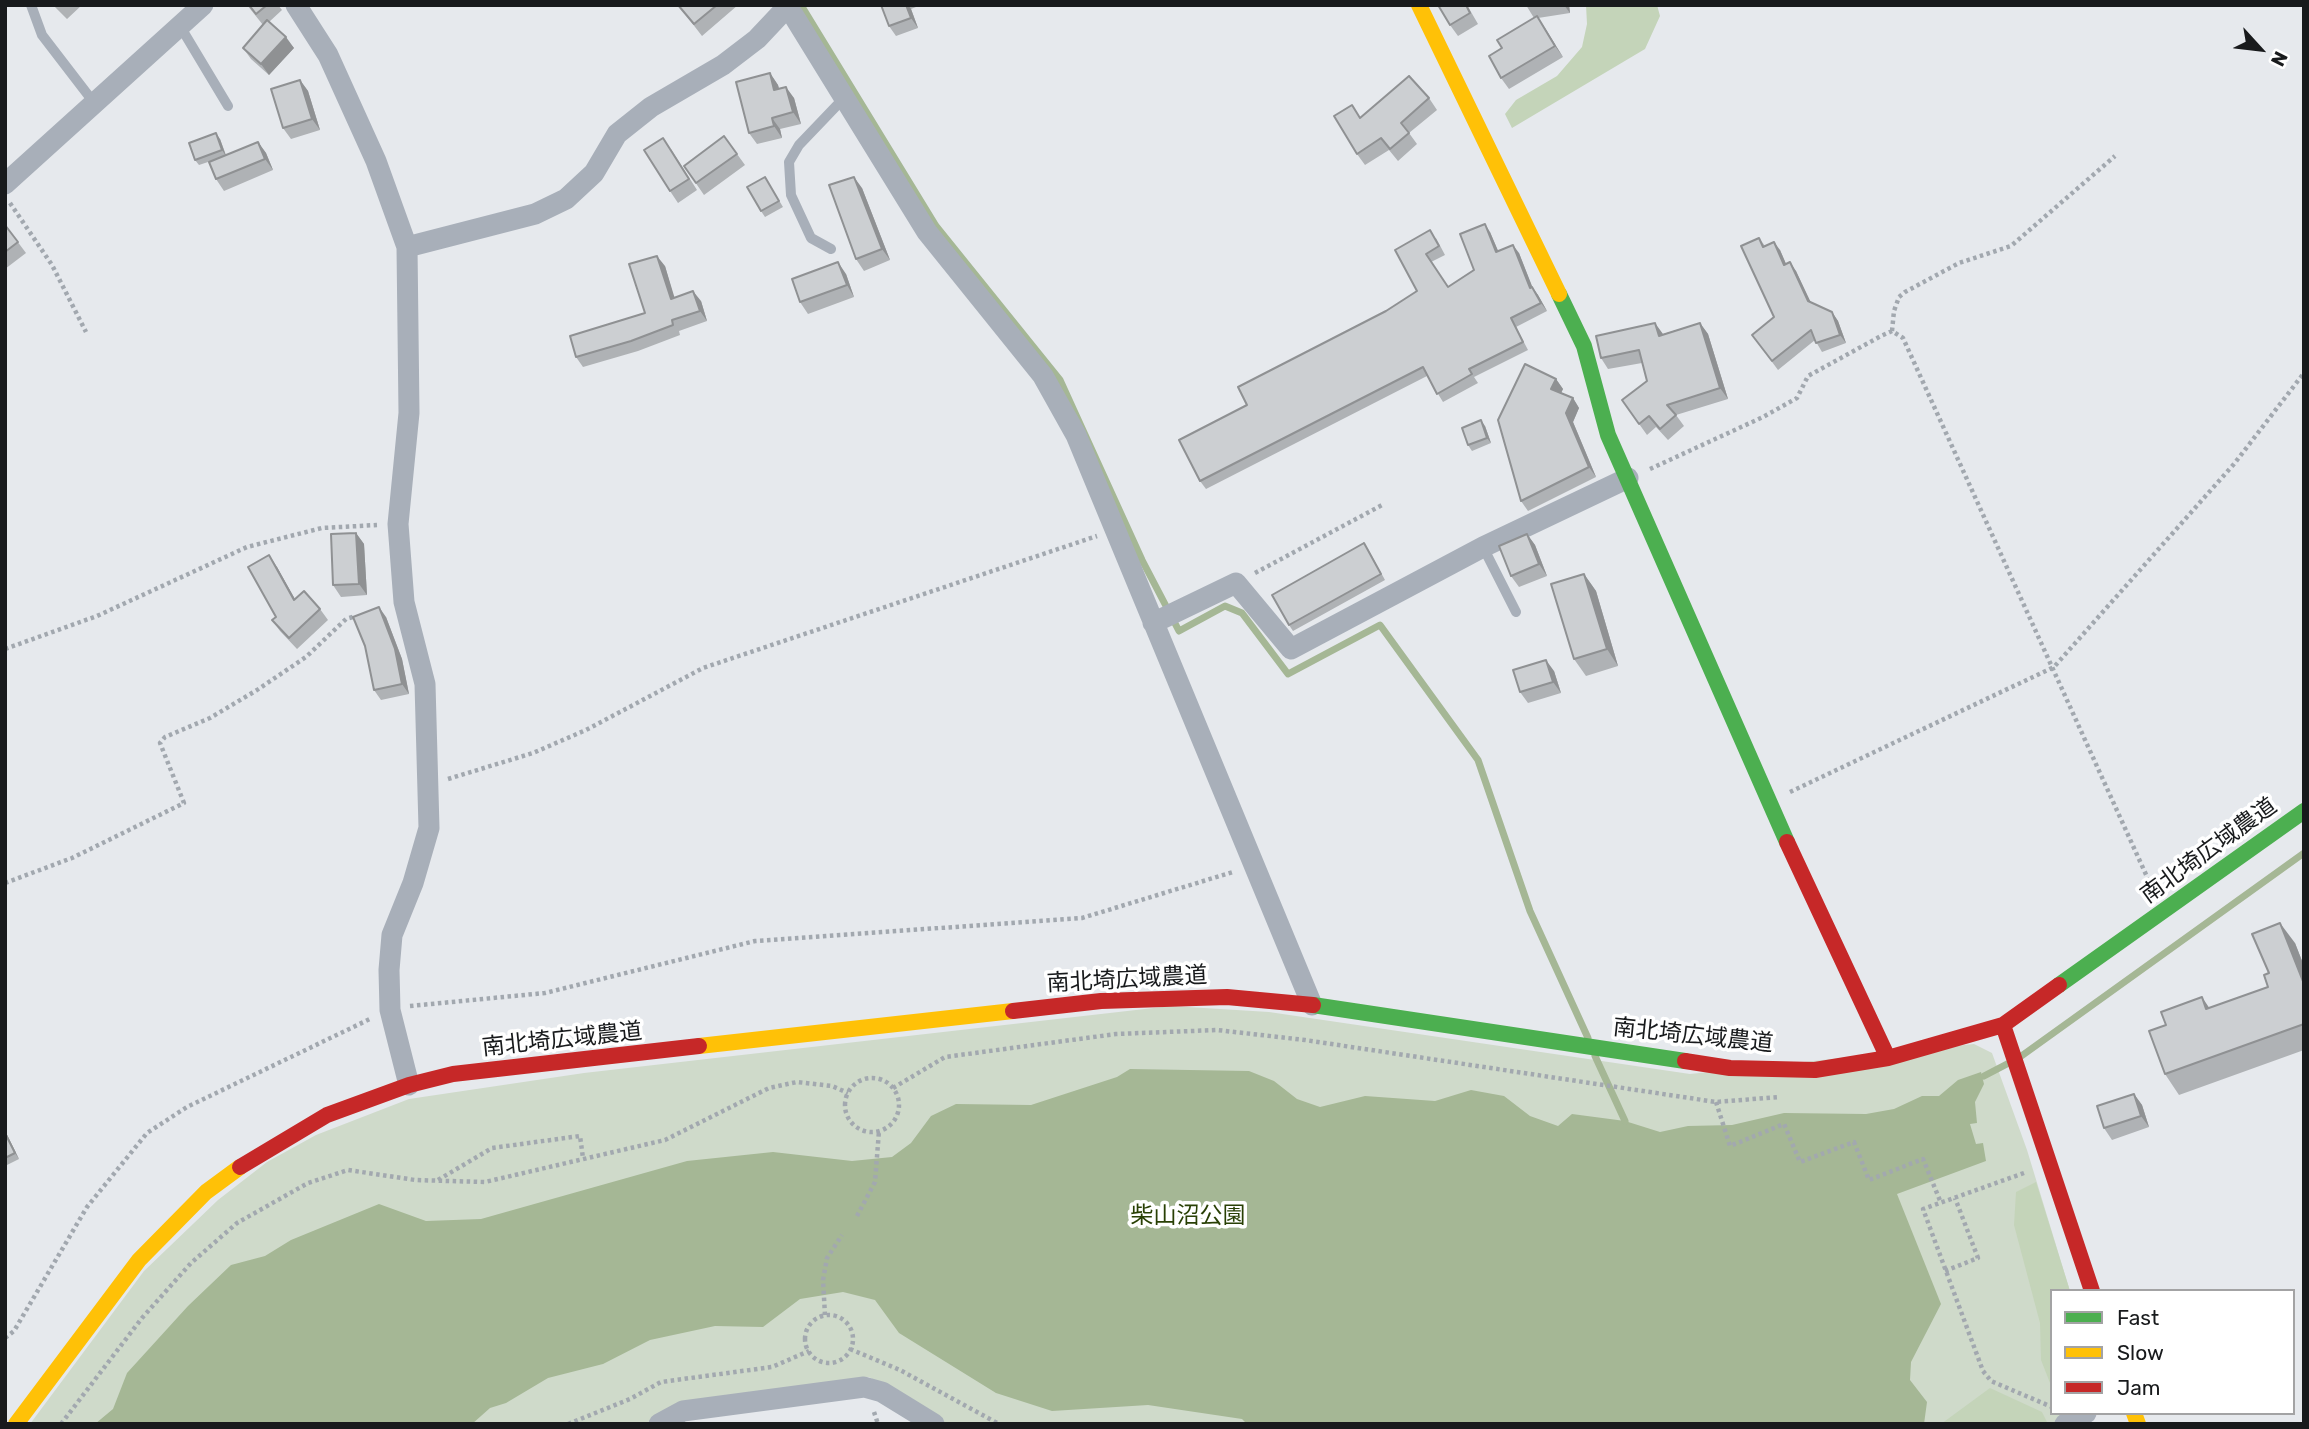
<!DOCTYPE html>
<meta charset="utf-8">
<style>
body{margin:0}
#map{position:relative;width:2309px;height:1429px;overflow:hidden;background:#e6e9ed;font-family:Rubik,sans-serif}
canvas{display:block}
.frame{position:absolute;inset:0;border:7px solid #181a1c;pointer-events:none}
.legend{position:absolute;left:2050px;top:1289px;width:245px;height:126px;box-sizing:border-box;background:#fff;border:2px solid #a3a3a4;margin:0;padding:9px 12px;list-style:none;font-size:21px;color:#181a1c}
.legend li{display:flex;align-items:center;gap:14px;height:35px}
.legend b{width:35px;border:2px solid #a3a3a4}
.north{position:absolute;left:2225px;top:14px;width:70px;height:70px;-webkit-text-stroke:5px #fff;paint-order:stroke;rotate:117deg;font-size:19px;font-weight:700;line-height:28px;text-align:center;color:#181a1c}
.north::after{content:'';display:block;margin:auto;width:24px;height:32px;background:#181a1c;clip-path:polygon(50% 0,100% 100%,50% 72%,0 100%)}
</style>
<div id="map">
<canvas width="2309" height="1429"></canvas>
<div class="frame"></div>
<ul class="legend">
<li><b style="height:9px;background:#4caf50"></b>Fast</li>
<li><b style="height:9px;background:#ffc107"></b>Slow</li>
<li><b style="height:9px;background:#c62828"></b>Jam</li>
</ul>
<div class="north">N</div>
</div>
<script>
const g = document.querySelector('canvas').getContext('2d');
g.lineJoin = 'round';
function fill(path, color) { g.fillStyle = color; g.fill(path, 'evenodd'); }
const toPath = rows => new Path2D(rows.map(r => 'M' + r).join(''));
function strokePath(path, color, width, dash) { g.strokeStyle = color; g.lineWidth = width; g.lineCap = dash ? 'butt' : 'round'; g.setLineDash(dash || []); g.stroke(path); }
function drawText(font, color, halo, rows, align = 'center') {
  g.font = font + ' Rubik,"Noto Sans JP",sans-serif'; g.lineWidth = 7; g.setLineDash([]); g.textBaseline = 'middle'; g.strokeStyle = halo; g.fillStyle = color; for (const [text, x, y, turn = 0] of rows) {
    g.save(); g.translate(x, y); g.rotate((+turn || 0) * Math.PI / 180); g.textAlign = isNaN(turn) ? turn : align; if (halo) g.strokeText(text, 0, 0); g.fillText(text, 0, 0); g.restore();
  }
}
const green = toPath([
 [1171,1006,1269,1012,1690,1074,1974,1044,1992,1053,2027,1150,2070,1291,2052,1291,2052,1413,2072,1413,2051,1424,946,1424,869,1377,669,1411,644,1424,30,1424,144,1271,218,1200,267,1162,316,1135,409,1099,584,1073]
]);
const forest = toPath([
 [1586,5,1657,5,1660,16,1645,49,1512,128,1505,114,1516,100,1557,76,1582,47,1587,24],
 [2036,1182,2070,1291,2052,1291,2052,1388,2041,1360,2040,1323,2014,1225,2016,1192],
 [1990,1388,2042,1412,2048,1424,1941,1424]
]);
const water = toPath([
 [1130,1069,1249,1071,1274,1081,1297,1099,1320,1107,1365,1096,1435,1101,1471,1090,1504,1096,1530,1116,1558,1126,1572,1114,1625,1121,1660,1132,1688,1126,1732,1125,1784,1113,1866,1114,1894,1109,1922,1096,1939,1096,1958,1080,1981,1072,1984,1084,1975,1102,1977,1123,1970,1124,1976,1144,1983,1143,1986,1161,1897,1194,1941,1304,1911,1362,1910,1380,1927,1402,1924,1424,1247,1424,1242,1419,1148,1405,1052,1411,996,1393,899,1333,875,1300,843,1292,800,1299,763,1327,715,1326,650,1340,603,1364,548,1378,506,1403,490,1408,472,1424,95,1424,113,1409,127,1373,188,1306,231,1265,265,1256,291,1240,379,1204,426,1221,481,1219,687,1161,773,1152,852,1161,892,1157,911,1143,931,1116,956,1104,1031,1105,1117,1077]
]);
const stream = toPath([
 [801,5,936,226,1060,380,1142,560,1179,631,1225,606,1242,613,1288,674,1380,625,1478,760,1530,911,1588,1038],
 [1595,1056,1625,1121],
 [2020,1057,2304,853],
 [1984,1076,2007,1064]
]);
const path = toPath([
 [10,203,52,265,86,332],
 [1892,331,1894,311,1899,297,1905,292,1959,263,2011,246,2115,156],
 [1650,469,1763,417,1797,398,1808,376,1881,336,1892,331,1903,338,2153,890],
 [1255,573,1384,504],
 [5,649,97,616,247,547,322,528,377,525],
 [448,779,533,753,586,730,703,668,1097,536],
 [1790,792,2054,667,2234,464,2304,373],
 [5,883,72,858,184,803,160,743,165,737,210,718,257,690,306,657,346,619,356,616],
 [410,1006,545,993,755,941,1082,918,1233,872],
 '845 1105a27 27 0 1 1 54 0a27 27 0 1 1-54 0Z',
 [893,1088,945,1057,1116,1034,1217,1030,1305,1040,1716,1102,1779,1097],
 [1716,1102,1730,1146,1784,1124,1800,1162,1854,1142,1869,1180,1923,1159,1941,1203],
 [2024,1173,1923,1209,1983,1371,1991,1381,2052,1407],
 [438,1180,492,1148,580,1136,583,1158],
 [857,1216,875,1182,879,1131],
 [1945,1271,1978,1258,1955,1198],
 [825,1315,823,1280,827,1258,842,1235],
 '805 1339a24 24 0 1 1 48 0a24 24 0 1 1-48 0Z',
 [5,1338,14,1331,87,1207,147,1133,187,1107,372,1018],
 [850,1349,900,1370,999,1424],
 [874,1412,878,1424],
 [61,1424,142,1318,191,1263,237,1223,308,1183,348,1170,415,1180,485,1182,665,1140,769,1088,797,1082,832,1086,848,1093],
 [568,1424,630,1399,661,1382,772,1367,809,1351]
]);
const lane = toPath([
 [31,5,42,35,95,104],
 [180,26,228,106],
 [831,249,811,238,791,195,789,162,799,145,843,99],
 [1483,547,1516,612]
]);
const street = toPath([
 [296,5,328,55,376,161,407,247,409,413,398,524,404,602,425,684,429,828,413,883,392,935,389,970,390,1010,409,1085],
 [787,5,927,232,1043,376,1076,435,1312,1005],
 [5,184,203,5],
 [407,247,535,214,566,199,594,173,617,134,651,107,723,65,757,39,788,6],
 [1153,623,1236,583,1291,649,1483,547,1628,478],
 [659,1424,683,1411,864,1387,882,1392,934,1424],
 [2065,1424,2086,1413]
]);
const fast = toPath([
 [1559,294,1584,346,1608,435,1787,842],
 [2059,985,2304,811],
 [1313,1005,1685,1061]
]);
const slow = toPath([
 [1419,5,1559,294],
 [699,1046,1013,1011],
 [2134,1413,2138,1424],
 [16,1424,139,1260,206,1192,240,1167]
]);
const jam = toPath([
 [1787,842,1888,1058],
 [1013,1011,1101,1001,1227,997,1313,1005],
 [2003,1025,2092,1291],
 [1685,1061,1730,1068,1815,1070,1888,1058,2003,1025,2059,985],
 [240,1167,327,1115,409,1085,453,1074,699,1046]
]);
const wall = toPath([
 [53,5,82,5,67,19],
 [247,5,278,5,282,10,269,22,294,48,269,75,251,59,243,48,263,25],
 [678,5,738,5,702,36],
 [881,5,921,5,911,9,918,28,896,36,889,26],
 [1467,5,1478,24,1458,36,1450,25],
 [1526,5,1569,5,1570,13,1538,18,1563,57,1509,89,1501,78,1502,48,1534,18],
 [770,73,778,85,779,88,794,98,801,124,780,129,782,138,757,144,749,133],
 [300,80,308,91,320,130,291,139,283,128],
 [1429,98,1437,110,1409,133,1417,144,1398,161,1389,150,1365,165,1357,154,1360,117],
 [724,136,745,165,704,195,684,166],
 [220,139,226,155,258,142,266,153,273,170,224,191,216,179,220,158,199,165,195,160],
 [671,149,697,190,678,203,670,191],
 [765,177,783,207,765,217,761,211],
 [862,188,890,260,864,271,856,259],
 [5,225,26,253,5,269],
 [1490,232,1498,251,1519,253,1532,287,1538,295,1547,311,1516,327,1528,350,1474,377,1478,383,1443,402,1427,376,1206,489,1200,481,1247,405,1417,291,1395,250,1436,238,1445,255,1431,262,1448,287,1474,270],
 [1759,238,1765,246,1780,250,1786,264,1796,271,1810,302,1832,312,1838,321,1846,343,1822,352,1815,340,1778,370,1758,343,1774,317],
 [665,266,674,298,701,301,707,321,679,331,680,335,638,351,583,367,576,357,645,313],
 [846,274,854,297,808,314,800,302],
 [1700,323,1708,334,1728,399,1676,415,1684,426,1668,440,1656,427,1647,435,1622,400,1647,381,1642,363,1608,369,1601,358,1663,334],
 [1556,379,1563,389,1561,393,1573,398,1579,408,1573,422,1596,477,1528,511,1521,501],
 [1485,426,1491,443,1472,451,1468,445],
 [356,533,364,544,367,595,341,597,333,585],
 [1527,534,1535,545,1547,576,1519,587,1511,576],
 [1368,549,1385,580,1293,631,1289,625],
 [277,567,295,599,320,609,328,620,297,649,280,631,272,620,276,617],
 [1584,574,1596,591,1618,666,1586,676,1574,659],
 [386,617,402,659,409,694,381,700,374,690],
 [1554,671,1561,693,1528,703,1520,692],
 [2295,943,2304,966,2304,1050,2179,1095,2165,1074,2166,1025,2268,987,2269,973],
 [2134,1094,2142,1105,2149,1127,2112,1140,2104,1128],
 [5,1131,19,1159,5,1166]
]);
const shadedWall = toPath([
 [906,5,908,5,911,9,918,28,911,18],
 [1564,5,1569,5,1570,13],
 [1537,16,1545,28,1563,57,1555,46],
 [286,37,294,48,269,75,261,64],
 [770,73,778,85,782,101,774,90],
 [300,80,308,91,320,130,312,119],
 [786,87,794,98,801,124,793,112],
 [772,118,780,129,782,138,774,126],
 [216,133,220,139,226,156,222,150],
 [258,142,266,153,273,170,265,159],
 [854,177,862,188,890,260,882,249],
 [1485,224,1490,232,1502,260,1496,252],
 [1774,242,1780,250,1790,273,1784,265],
 [1513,245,1519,253,1536,296,1530,288],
 [657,256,665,266,678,309,671,299],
 [838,262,846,274,854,297,847,285],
 [1790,262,1796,271,1814,309,1808,301],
 [1532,287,1538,295,1547,311,1541,303],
 [693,291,701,301,707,321,700,311],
 [1832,312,1838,321,1846,343,1840,335],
 [1655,323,1663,334,1667,347,1659,336],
 [1700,323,1708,334,1728,399,1720,388],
 [1556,379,1563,389,1558,399,1551,389],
 [1573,398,1579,408,1573,422,1596,477,1589,467,1566,413],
 [1481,420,1485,426,1491,443,1487,438],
 [356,533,364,544,367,595,359,584],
 [1527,534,1535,545,1547,576,1539,564],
 [269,555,277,567,302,612,294,600],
 [1584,574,1596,591,1618,666,1607,649],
 [379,607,386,617,402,659,409,694,402,684],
 [1546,660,1554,671,1561,693,1553,682],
 [2280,923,2295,943,2304,966,2304,984],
 [2202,997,2216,1018,2206,1009],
 [2134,1094,2142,1105,2149,1127,2141,1116],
 [5,1131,19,1159,15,1153,5,1133]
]);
const building = toPath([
 [249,5,267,5,256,14,249,5],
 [678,5,717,5,694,24,678,5],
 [881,5,906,5,911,18,889,26,881,5],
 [1438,5,1466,5,1470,13,1450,25,1438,5],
 [1537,16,1555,46,1501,78,1489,56,1502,48,1497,40,1537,16],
 [267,20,286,37,261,64,243,48,267,20],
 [770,73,774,90,786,87,793,112,772,118,774,126,749,133,736,82,770,73],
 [1409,76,1429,98,1401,123,1409,133,1390,149,1381,138,1357,154,1334,116,1352,105,1360,118,1409,76],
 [300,80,312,119,283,128,271,89,300,80],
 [216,133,222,150,195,160,189,143,216,133],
 [724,136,737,154,696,183,684,166,724,136],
 [663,138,689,179,670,191,644,150,663,138],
 [258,142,265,159,216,179,209,162,258,142],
 [765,177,779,201,761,211,747,187,765,177],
 [854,177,882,249,856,259,829,185,854,177],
 [1485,224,1496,252,1513,245,1530,288,1532,287,1541,303,1511,318,1523,342,1469,369,1472,374,1437,394,1423,367,1200,481,1179,440,1247,405,1238,387,1386,311,1417,291,1395,250,1430,230,1439,246,1426,254,1448,287,1474,270,1460,234,1485,224],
 [5,225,18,242,5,252,5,225],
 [1759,238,1763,247,1774,242,1784,265,1790,262,1808,301,1832,312,1840,335,1816,343,1811,330,1772,361,1752,335,1774,317,1741,246,1759,238],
 [657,256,671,299,693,291,700,311,672,320,673,325,631,341,576,357,570,336,645,313,629,264,657,256],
 [838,262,847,285,800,302,792,279,838,262],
 [1655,323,1659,336,1700,323,1720,388,1667,405,1676,415,1660,429,1649,416,1639,424,1622,400,1647,381,1639,350,1601,358,1596,336,1655,323],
 [1525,364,1556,379,1551,389,1573,398,1566,413,1589,467,1521,501,1498,420,1525,364],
 [1481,420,1487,438,1468,445,1462,428,1481,420],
 [356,533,359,584,333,585,331,534,356,533],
 [1527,534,1539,564,1511,576,1499,546,1527,534],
 [1364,543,1381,574,1289,625,1272,595,1364,543],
 [269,555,294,600,304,591,320,609,289,638,272,620,276,617,248,567,269,555],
 [1584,574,1607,649,1574,659,1551,584,1584,574],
 [379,607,395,649,402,684,374,690,365,646,353,617,379,607],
 [1546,660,1553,682,1520,692,1513,670,1546,660],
 [2280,923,2304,984,2304,1024,2165,1074,2149,1031,2166,1025,2161,1012,2202,997,2206,1009,2268,987,2264,975,2269,973,2252,934,2280,923],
 [2134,1094,2141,1116,2104,1128,2097,1106,2134,1094],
 [5,1133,15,1153,5,1158,5,1133]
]);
const streetNames = [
 ["南北埼広域農道",2209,851,-36],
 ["南北埼広域農道",1127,980,-3],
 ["南北埼広域農道",1693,1036,6],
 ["南北埼広域農道",562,1040,-6]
];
const parkNames = [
 ["柴山沼公園",1188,1216]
];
fill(green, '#cfdaca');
fill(forest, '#c4d4b9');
fill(water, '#a5b795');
strokePath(stream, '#a5b795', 7);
strokePath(path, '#a2a8af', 4.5, [3.5, 3.5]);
strokePath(lane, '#a8afb9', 10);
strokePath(street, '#a8afb9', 21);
strokePath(fast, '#4caf50', 16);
strokePath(slow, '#ffc107', 16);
strokePath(jam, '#c62828', 16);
fill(wall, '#afb2b5');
fill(shadedWall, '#8f9193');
fill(building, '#cccfd2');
strokePath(building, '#8f9193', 2);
drawText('23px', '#181a1c', '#fff', streetNames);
drawText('23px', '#294005', '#fff', parkNames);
</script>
